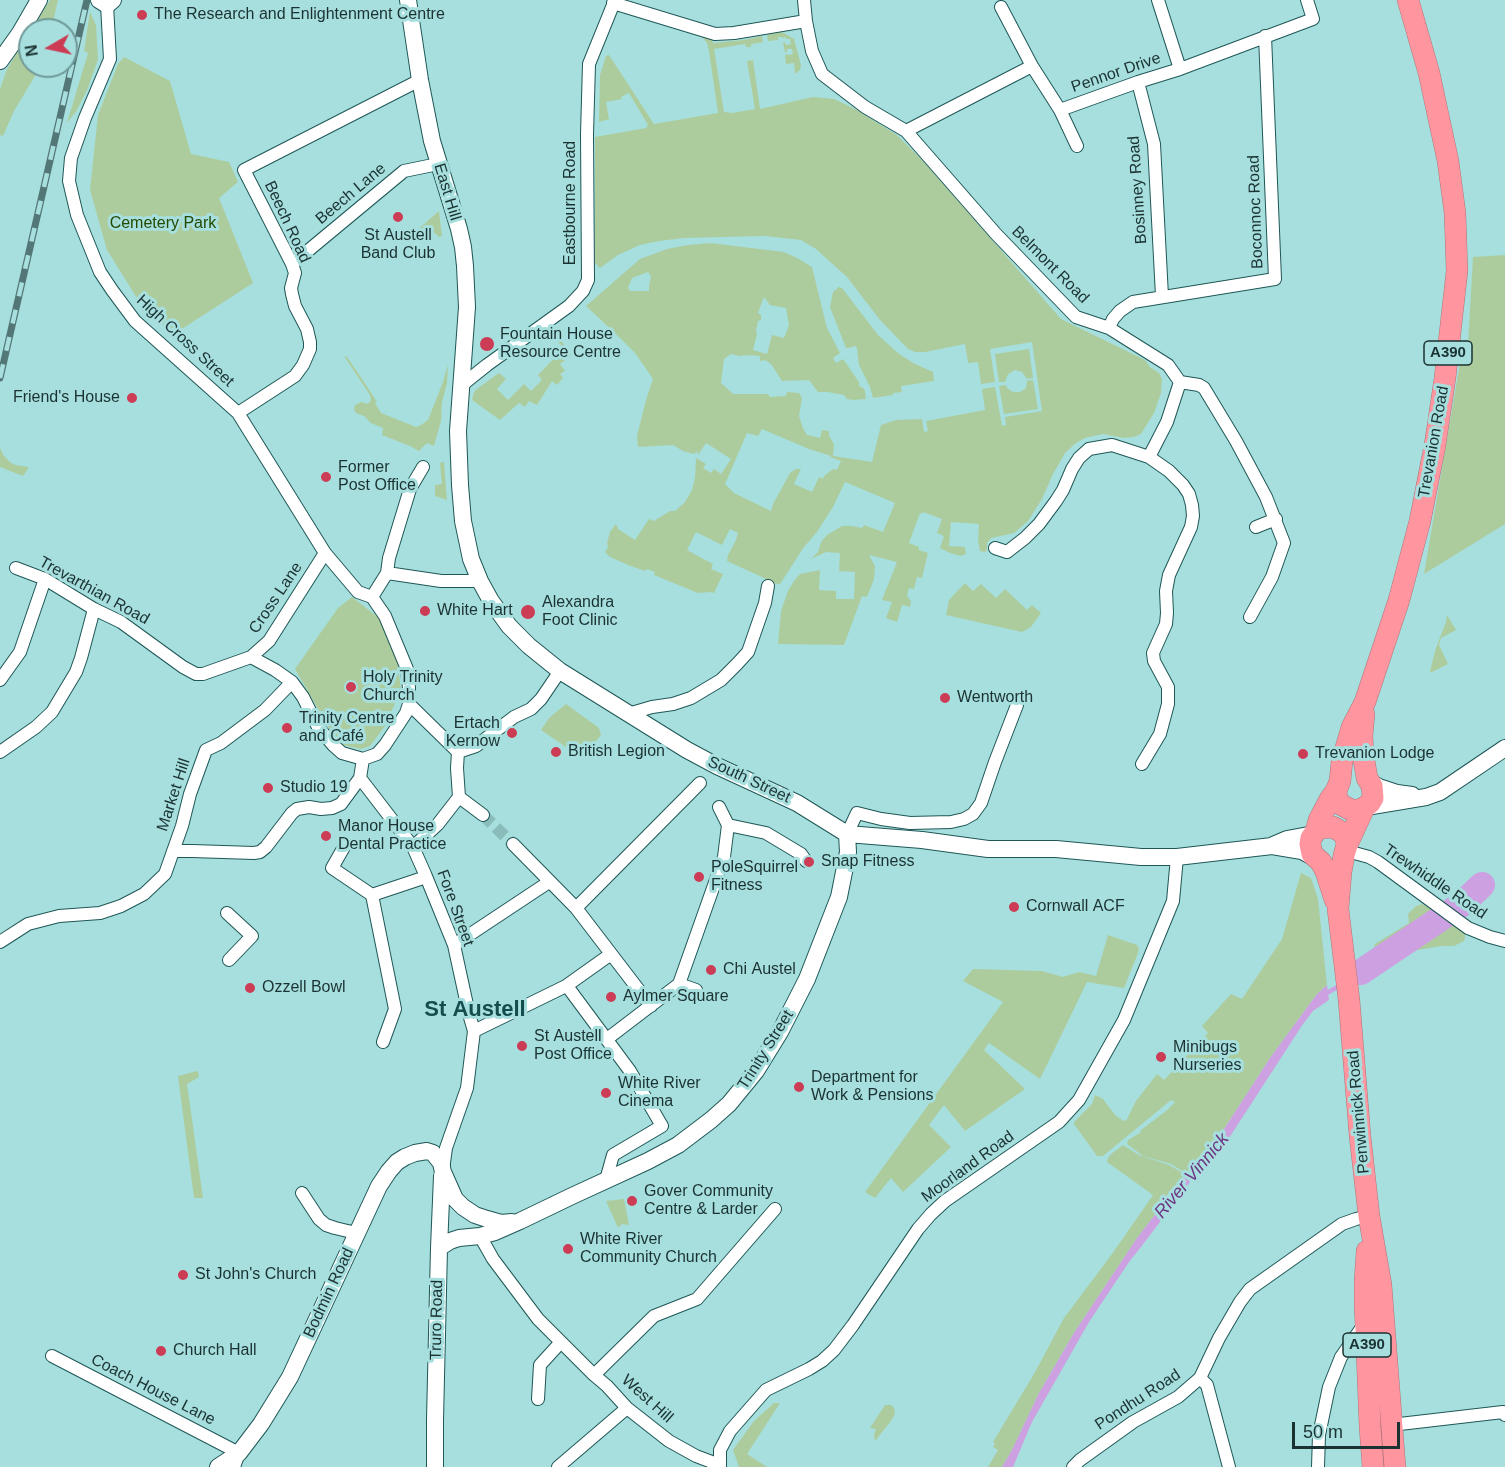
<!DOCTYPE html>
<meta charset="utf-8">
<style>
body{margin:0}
#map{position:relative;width:1505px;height:1467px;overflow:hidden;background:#a7dfde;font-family:Arial,sans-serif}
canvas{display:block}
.north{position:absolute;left:18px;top:18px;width:60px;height:60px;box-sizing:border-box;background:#a7dfde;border:2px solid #6f9a99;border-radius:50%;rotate:261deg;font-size:16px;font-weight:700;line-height:24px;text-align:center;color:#1b3232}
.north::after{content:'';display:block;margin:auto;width:21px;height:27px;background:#cc3c55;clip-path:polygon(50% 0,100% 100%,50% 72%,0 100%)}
.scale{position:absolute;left:1292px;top:1422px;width:108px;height:27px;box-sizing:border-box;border:3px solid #1b3232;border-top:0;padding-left:8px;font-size:18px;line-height:21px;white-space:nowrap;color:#1b3232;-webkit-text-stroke:4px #a7dfde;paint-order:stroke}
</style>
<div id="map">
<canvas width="1505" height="1467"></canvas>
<div class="north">N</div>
<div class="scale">50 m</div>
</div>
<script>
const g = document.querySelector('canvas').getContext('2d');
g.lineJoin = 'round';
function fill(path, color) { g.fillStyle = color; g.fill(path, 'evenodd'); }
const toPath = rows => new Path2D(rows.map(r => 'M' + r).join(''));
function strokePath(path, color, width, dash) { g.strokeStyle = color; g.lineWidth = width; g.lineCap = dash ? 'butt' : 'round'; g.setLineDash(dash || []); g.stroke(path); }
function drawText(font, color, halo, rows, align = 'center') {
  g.font = font + ' Arial,sans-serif'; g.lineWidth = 6; g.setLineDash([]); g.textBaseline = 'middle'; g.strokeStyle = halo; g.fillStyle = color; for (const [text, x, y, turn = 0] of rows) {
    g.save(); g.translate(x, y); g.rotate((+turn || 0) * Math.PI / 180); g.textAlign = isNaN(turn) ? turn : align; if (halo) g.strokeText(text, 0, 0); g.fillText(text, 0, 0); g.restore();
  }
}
const green = toPath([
 [50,0,58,0,51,30,31,30],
 [90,12,96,25,98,59,88,88,77,110,67,123,88,53,84,51],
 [30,31,30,66,41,66,14,111,3,136,0,135,0,89,7,69],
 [779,32,784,33,794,39,801,65,800,70,795,74,794,63,786,64,785,56,786,54,788,55,793,54,792,49,787,49,787,52,785,52,783,43,785,42,786,45,791,44,790,39,786,39,785,37,782,38,781,37,778,37,778,40,768,41,767,35],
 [762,36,763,42,751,44,751,47,746,47,745,44,714,49,724,112,732,113,755,109,747,61,753,60,760,109,813,97,834,99,855,109,897,135,922,160,1061,319,1145,360,1150,367,1159,373,1162,379,1161,393,1154,413,1141,434,1134,437,1124,438,1103,434,1085,438,1076,443,1065,453,1053,474,1042,499,1028,521,1014,533,991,538,987,543,987,550,985,552,980,551,978,540,979,524,951,522,949,546,965,547,966,554,961,556,950,553,940,548,944,536,937,533,942,519,923,512,922,514,920,513,909,543,919,547,919,550,928,553,922,578,917,577,914,589,909,588,907,596,911,601,910,607,902,605,897,622,886,618,892,602,882,600,897,562,869,555,875,566,874,579,867,597,862,596,844,645,778,644,781,611,788,591,794,581,800,574,820,570,819,590,836,591,836,599,854,599,855,572,839,571,840,553,826,552,811,559,818,552,821,542,827,535,842,526,852,526,862,528,864,525,883,532,895,503,845,482,833,507,817,532,804,547,780,584,770,583,764,578,727,561,728,555,735,542,738,533,730,529,722,545,696,532,687,550,713,564,711,569,723,574,714,593,711,592,698,593,654,575,655,572,647,569,645,571,628,565,610,557,605,552,608,547,607,543,610,532,616,524,618,529,635,540,649,519,654,521,670,511,675,511,685,502,692,490,695,478,696,458,706,464,703,468,711,473,714,469,721,474,731,459,706,443,698,455,697,451,694,454,683,451,673,445,638,447,637,436,646,400,653,379,635,353,618,336,586,306,640,259,667,249,688,245,710,243,784,252,797,258,812,267,827,328,840,353,833,358,836,363,843,359,859,382,859,386,863,388,865,391,866,399,853,400,847,399,844,395,828,392,818,392,809,380,782,381,771,364,765,360,760,361,760,356,749,355,740,356,731,354,724,359,721,383,733,394,768,394,770,397,786,396,787,392,799,393,802,398,799,416,803,428,807,435,820,438,822,430,829,431,829,435,834,445,833,456,872,462,881,425,896,420,922,419,924,432,928,431,926,421,985,410,982,389,995,387,1002,426,1006,425,1005,417,1042,411,1032,342,990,349,995,382,981,384,978,362,968,363,965,344,925,352,915,352,908,349,880,320,847,277,816,249,801,240,764,236,684,238,659,241,640,245,618,255,600,268,595,263,595,137,646,128,648,125,629,93,621,97,622,99,606,102,609,119,599,122,600,75,606,56,609,55,654,124,718,113,709,51,707,43,702,37,712,39,713,43,744,40],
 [648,272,651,277,649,286,649,291,630,291,628,288,632,278],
 [764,297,770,305,786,308,789,325,784,338,772,335,767,354,753,350,757,334,756,331,758,321,761,320,761,315,758,313],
 [762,429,809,449,831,456,830,457,841,461,837,470,833,469,824,476,823,479,819,477,812,492,794,484,801,469,796,469,790,473,773,504,771,511,734,493,725,484,747,433,758,436],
 [124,57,170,81,191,154,229,162,238,182,219,198,253,283,174,334,145,311,107,250,90,190,98,115,118,64],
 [439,211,442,236,439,237,435,233,421,232,409,242,407,239],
 [1505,255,1505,524,1424,574,1460,363,1467,362,1473,257],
 [839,287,842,288,878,335,899,354,915,364,933,372,934,381,901,386,902,392,893,393,893,395,873,398,870,387,859,365,857,348,855,346,849,348,846,348,830,307,833,292],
 [556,334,572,355,560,364,565,371,560,374,563,378,557,385,552,381,537,405,529,401,525,407,519,403,500,420,472,400,474,392,477,389,499,373,506,379,497,389,508,400,524,384,531,391,542,380,538,375,564,348,553,337],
 [1029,349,1033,378,1027,379,1022,372,1015,370,1008,374,1005,382,999,382,995,354],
 [344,356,347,357,366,385,377,402,375,403,381,413,416,427,421,425,428,420,443,382,448,365,447,383,442,402,441,421,434,446,427,443,419,451,410,446,382,435,383,428,371,423,364,416,356,413,354,409,355,405,361,402,368,404,371,400,370,395],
 [1033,380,1038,409,1004,414,999,386,1006,385,1007,388,1013,392,1020,392,1026,388,1027,381],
 [0,448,4,456,10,462,15,465,29,467,23,476,0,467],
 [444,462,446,488,447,500,435,496,435,485,442,484,440,463],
 [965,583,973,591,981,584,996,598,1005,589,1027,610,1032,605,1041,613,1031,627,1022,632,946,615,949,600],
 [352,597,379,618,396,652,401,690,385,726,370,746,361,749,338,744,295,669,338,608],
 [1447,615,1456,630,1441,638,1439,645,1448,664,1432,672,1430,672,1431,667,1436,648,1446,622],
 [566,704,599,728,601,735,582,758,541,730,549,718],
 [1301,873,1311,878,1318,899,1327,985,1317,994,1270,1058,1206,1157,1187,1174,1171,1164,1143,1156,1127,1144,1128,1140,1140,1133,1141,1130,1166,1111,1175,1102,1171,1100,1103,1156,1097,1156,1074,1124,1074,1122,1092,1104,1095,1095,1103,1099,1115,1115,1122,1120,1126,1121,1136,1101,1157,1074,1164,1080,1208,1033,1202,1026,1231,994,1242,999,1282,939],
 [1474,877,1480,883,1454,905,1449,901,1458,890],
 [1422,904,1442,914,1377,959,1372,953,1375,944,1409,923,1408,914,1416,906],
 [1449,920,1462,930,1465,934,1465,938,1464,941,1454,946,1442,946,1417,950,1383,968,1379,962],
 [1108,935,1137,945,1139,948,1138,953,1124,988,1087,982,1040,1079,989,1043,984,1050,1025,1089,965,1131,944,1105,929,1125,951,1147,903,1192,891,1178,875,1198,865,1192,1003,1002,963,981,973,969,1042,971,1063,977,1079,972,1096,976],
 [198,1071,199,1077,187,1084,203,1198,194,1198,178,1076],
 [1123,1145,1139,1155,1169,1165,1181,1172,1185,1176,1137,1238,1074,1333,1039,1393,1011,1452,1002,1467,988,1467,998,1450,993,1447,995,1444,993,1442,1034,1374,1064,1318,1112,1254,1153,1195,1107,1162,1108,1158,1111,1154],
 [624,1199,629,1225,622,1224,618,1228,606,1201],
 [774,1403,780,1403,747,1454,767,1467,739,1467,733,1450,754,1421],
 [885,1405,891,1405,894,1408,895,1414,891,1421,875,1441,874,1435,876,1429,870,1428]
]);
const water = toPath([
 [1480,883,1486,889,1464,909,1462,911,1454,905],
 [1442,914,1449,920,1379,962,1377,959],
 [1327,985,1329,1000,1313,1011,1303,1024,1218,1155,1202,1172,1192,1180,1187,1174,1206,1157,1270,1058,1317,994],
 [1185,1176,1190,1182,1141,1247,1129,1262,1089,1322,1032,1422,1013,1467,1002,1467,1011,1452,1039,1393,1074,1333,1137,1238]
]);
const stream = toPath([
 [1353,977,1361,972],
 [1325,994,1341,985]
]);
const river = toPath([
 [1361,972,1462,904,1482,885]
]);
const streetTunnel = toPath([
 [483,815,513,844]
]);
const street = toPath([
 [804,0,806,21,812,51,822,74,865,107,906,131,996,234,1076,317,1109,328,1168,365,1180,382,1199,385,1204,388,1236,441,1266,497,1284,543,1272,577,1250,617],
 [1158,0,1180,69],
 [613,3,715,34,734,33,806,21],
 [107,5,110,59,85,118,71,158,69,181,77,215,100,272,112,290,135,321,238,413,325,553,358,592,372,597],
 [1001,7,1032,66],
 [1138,82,1154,144,1162,296],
 [1060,110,1077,146],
 [906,131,1032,66,1060,110,1138,82,1180,69,1313,19,1307,0],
 [292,264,404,171,438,164],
 [1109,328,1113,319,1120,311,1133,302,1275,279,1265,36],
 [462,385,487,365,569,306,583,291,588,280,587,134,589,64,615,0],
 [238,413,295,376,303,365,310,349,310,342,307,329,295,306,292,294,291,288,295,273,292,264,244,170,420,80],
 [1256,527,1276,519],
 [995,548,1007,552,1025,538,1039,524,1056,501,1063,490,1072,469,1079,458,1089,449,1112,445,1149,457],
 [16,568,45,579,94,609,121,622,183,667,196,674,203,674,251,657,269,641,325,553],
 [387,573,389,558,410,489,423,467],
 [387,573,441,581,480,581],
 [372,597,387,573],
 [251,657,275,670,292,682,303,697,318,727,333,745,342,753,363,759],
 [0,680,20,652,45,579],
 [409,704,458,752],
 [628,714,652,707,673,704,691,698,721,680,737,664,748,652,765,603,768,586],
 [0,752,36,727,52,712,76,672,81,658,94,609],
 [458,752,476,746,514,717,531,709,541,699,560,671],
 [363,759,377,754,385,745,406,713,409,704,409,688,407,669,385,616,372,597],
 [1142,764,1160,734,1168,704,1168,687,1154,661,1153,653,1166,624,1167,613,1166,591,1169,575,1191,527,1193,516,1192,505,1189,494,1183,485,1169,471,1149,457,1167,422,1180,382],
 [360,778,413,847,425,874,454,945,469,1014,474,1031,467,1088,446,1148,443,1170],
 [459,797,483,815],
 [728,825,766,833,801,854,806,861],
 [847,834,857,813,881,819,910,823,951,822,964,819,973,814,981,803,995,762,1017,705],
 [513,844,576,908,651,1006],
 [344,847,332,868,372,895],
 [413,847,438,824,459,797,457,768,458,752],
 [173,851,192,851,254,853,260,852,266,847,292,813,297,809,309,807,321,809,332,808,341,804,360,778,363,759],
 [1347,851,1369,857,1378,862,1468,928,1490,937,1505,941],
 [372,895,395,1009,383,1042],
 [372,895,426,877],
 [576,908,700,783],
 [227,913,252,936,229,960],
 [0,942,28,924,59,916,100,913,121,906,144,894,165,874,182,826,190,794,206,750,221,743,265,710,292,682],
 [454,945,549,882],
 [679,984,696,990],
 [567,986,630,1071,662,1126,613,1155,606,1180],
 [474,1031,566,986,611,954],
 [607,1039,679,984,724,857,728,825,719,807],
 [302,1193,319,1219,326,1225,335,1228,356,1233],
 [480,1236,493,1259,538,1319,594,1375,607,1386,627,1408,669,1441,696,1456,720,1465],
 [52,1356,239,1453,234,1467],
 [594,1375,654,1316,697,1299,775,1209],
 [1200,1378,1207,1385,1229,1467],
 [538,1399,540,1365,561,1342],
 [1391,1425,1503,1412,1505,1415],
 [558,1467,627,1408],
 [720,1467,720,1450,730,1431,766,1390,809,1369,822,1361,834,1350,853,1325,918,1229,931,1214,945,1201,1059,1122,1079,1100,1124,1020,1173,901,1177,857],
 [1073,1467,1080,1460,1133,1422,1178,1397,1200,1378,1219,1338,1240,1302,1250,1289,1342,1224,1356,1219,1369,1216],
 [1318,1467,1319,1435,1329,1387,1341,1357,1365,1323]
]);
const secondary = toPath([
 [99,0,107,5,113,0],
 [408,0,420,80,432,141,459,229,463,247,465,266,467,307,458,431,460,485,463,521,471,559,480,581,491,601,509,626,529,646,560,671,687,750,717,766,797,803,847,834,922,840,988,849,1056,849,1141,857,1177,857,1272,846,1302,851,1315,858],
 [0,61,20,33,39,0],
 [1370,782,1379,787,1397,793,1412,795],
 [1366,807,1426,797,1440,792,1505,748],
 [1273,845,1287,839,1314,834],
 [439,1248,450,1241,459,1238,480,1236,495,1232,520,1221,572,1196,648,1161,678,1145,711,1120,729,1104,756,1071,780,1032,807,979,839,897,848,852,847,834],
 [218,1467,239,1453,261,1424,290,1377,379,1186,389,1171,397,1162,405,1157,415,1153,427,1151,433,1153,441,1163,443,1172,455,1199,463,1207,475,1215,487,1219,501,1223,512,1222],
 [435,1467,435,1420,439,1248,442,1176]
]);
const highway = toPath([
 [1336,791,1337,798,1340,804,1351,810,1358,810,1364,808,1370,803,1373,798,1372,786,1367,778,1363,754,1362,736,1364,714],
 [1364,808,1347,845,1344,855,1341,872,1338,909,1349,1000,1360,1136,1369,1216,1381,1285,1395,1467],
 [1316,831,1319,820,1330,799,1336,791,1340,781,1342,761,1352,727,1365,702,1399,600,1420,521,1435,445,1445,378,1457,271,1455,213,1448,161,1429,73,1408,0],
 [1335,900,1326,872,1321,862,1312,854,1310,844,1311,838,1316,831,1321,828,1333,827,1343,833,1346,839,1347,845],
 [1367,1251,1365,1281,1365,1303,1370,1427,1373,1467]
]);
const rail = toPath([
 [0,378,87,0]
]);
const markers = [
 [142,15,6,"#cc3c55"],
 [398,217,6,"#cc3c55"],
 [487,344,8,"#cc3c55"],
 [132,398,6,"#cc3c55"],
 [326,477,6,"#cc3c55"],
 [425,611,6,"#cc3c55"],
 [528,612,8,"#cc3c55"],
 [351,687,6,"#cc3c55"],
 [945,698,6,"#cc3c55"],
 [287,728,6,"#cc3c55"],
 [512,733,6,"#cc3c55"],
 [556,752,6,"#cc3c55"],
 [1303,754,6,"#cc3c55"],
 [268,788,6,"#cc3c55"],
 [326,836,6,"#cc3c55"],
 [809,862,6,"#cc3c55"],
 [699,877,6,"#cc3c55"],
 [1014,907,6,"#cc3c55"],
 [711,970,6,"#cc3c55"],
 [250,988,6,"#cc3c55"],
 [611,997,6,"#cc3c55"],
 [522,1046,6,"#cc3c55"],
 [1161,1057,6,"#cc3c55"],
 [799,1087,6,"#cc3c55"],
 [606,1093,6,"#cc3c55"],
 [632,1201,6,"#cc3c55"],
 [568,1249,6,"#cc3c55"],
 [183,1275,6,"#cc3c55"],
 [161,1351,6,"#cc3c55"]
];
const shields = [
 [1448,353,48],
 [1367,1345,48]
];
const shieldNames = [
 ["A390",1448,353],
 ["A390",1367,1345]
];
const poiNames = [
 ["The Research and Enlightenment Centre",154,15],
 ["St Austell",398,236,"center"],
 ["Band Club",398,254,"center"],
 ["Fountain House",500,335],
 ["Resource Centre",500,353],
 ["Friend's House",120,398,"right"],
 ["Former",338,468],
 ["Post Office",338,486],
 ["Alexandra",542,603],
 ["Foot Clinic",542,621],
 ["White Hart",437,611],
 ["Holy Trinity",363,678],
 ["Church",363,696],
 ["Wentworth",957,698],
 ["Trinity Centre",299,719],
 ["and Café",299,737],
 ["Ertach",500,724,"right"],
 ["Kernow",500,742,"right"],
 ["British Legion",568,752],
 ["Trevanion Lodge",1315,754],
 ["Studio 19",280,788],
 ["Manor House",338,827],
 ["Dental Practice",338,845],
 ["Snap Fitness",821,862],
 ["PoleSquirrel",711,868],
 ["Fitness",711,886],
 ["Cornwall ACF",1026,907],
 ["Chi Austel",723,970],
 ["Ozzell Bowl",262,988],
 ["Aylmer Square",623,997],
 ["St Austell",534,1037],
 ["Post Office",534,1055],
 ["Minibugs",1173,1048],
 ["Nurseries",1173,1066],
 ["Department for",811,1078],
 ["Work & Pensions",811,1096],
 ["White River",618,1084],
 ["Cinema",618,1102],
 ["Gover Community",644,1192],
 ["Centre & Larder",644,1210],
 ["White River",580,1240],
 ["Community Church",580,1258],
 ["St John's Church",195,1275],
 ["Church Hall",173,1351]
];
const streetNames = [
 ["Pennor Drive",1116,73,-19],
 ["Bosinney Road",1138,190,-94],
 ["East Hill",447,192,73],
 ["Beech Lane",351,194,-40],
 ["Eastbourne Road",571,203,-90],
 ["Boconnoc Road",1256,212,-92],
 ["Beech Road",287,222,65],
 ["Belmont Road",1050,265,45],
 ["High Cross Street",185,341,43],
 ["Trevanion Road",1434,442,-80],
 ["Trevarthian Road",94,591,29],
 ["Cross Lane",276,598,-56],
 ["South Street",749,780,25],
 ["Market Hill",174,795,-72],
 ["Trewhiddle Road",1435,882,34],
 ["Fore Street",455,908,70],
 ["Trinity Street",766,1050,-58],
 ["Penwinnick Road",1359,1112,-95],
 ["Moorland Road",968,1167,-36],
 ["Bodmin Road",329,1293,-65],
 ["Truro Road",437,1320,-89],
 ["Coach House Lane",153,1390,27],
 ["West Hill",647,1399,42],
 ["Pondhu Road",1138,1400,-33]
];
const parkNames = [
 ["Cemetery Park",163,224]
];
const waterNames = [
 ["River Vinnick",1192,1176,-50]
];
const districtNames = [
 ["St Austell",475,1010]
];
fill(green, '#adcc9d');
fill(water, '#cda0e1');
strokePath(stream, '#cda0e1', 4.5);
strokePath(river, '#cda0e1', 26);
strokePath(streetTunnel, '#8bbcbc', 12, [12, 6]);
strokePath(street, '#1f5757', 14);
strokePath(secondary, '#1f5757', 18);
strokePath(highway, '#af7379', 22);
strokePath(street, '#fff', 12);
strokePath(secondary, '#fff', 16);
strokePath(highway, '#ff969f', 21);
strokePath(rail, '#537776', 7);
strokePath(rail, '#a7dfde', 4.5, [14]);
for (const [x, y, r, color] of markers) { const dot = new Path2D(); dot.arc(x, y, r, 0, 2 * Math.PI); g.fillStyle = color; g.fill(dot); strokePath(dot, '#a7dfde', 2); }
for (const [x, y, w] of shields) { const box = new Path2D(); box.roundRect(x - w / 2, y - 12, w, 24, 4.5); g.fillStyle = '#a7dfde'; g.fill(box); strokePath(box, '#1b3232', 1.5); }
drawText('bold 15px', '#1b3232', null, shieldNames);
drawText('16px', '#1b3232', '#a7dfde', poiNames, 'left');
drawText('16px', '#1b3232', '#a7dfde', streetNames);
drawText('16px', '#244a01', '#a7dfde', parkNames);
drawText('italic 18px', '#6e3784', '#a7dfde', waterNames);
drawText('bold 22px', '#134d4d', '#a7dfde', districtNames);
</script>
